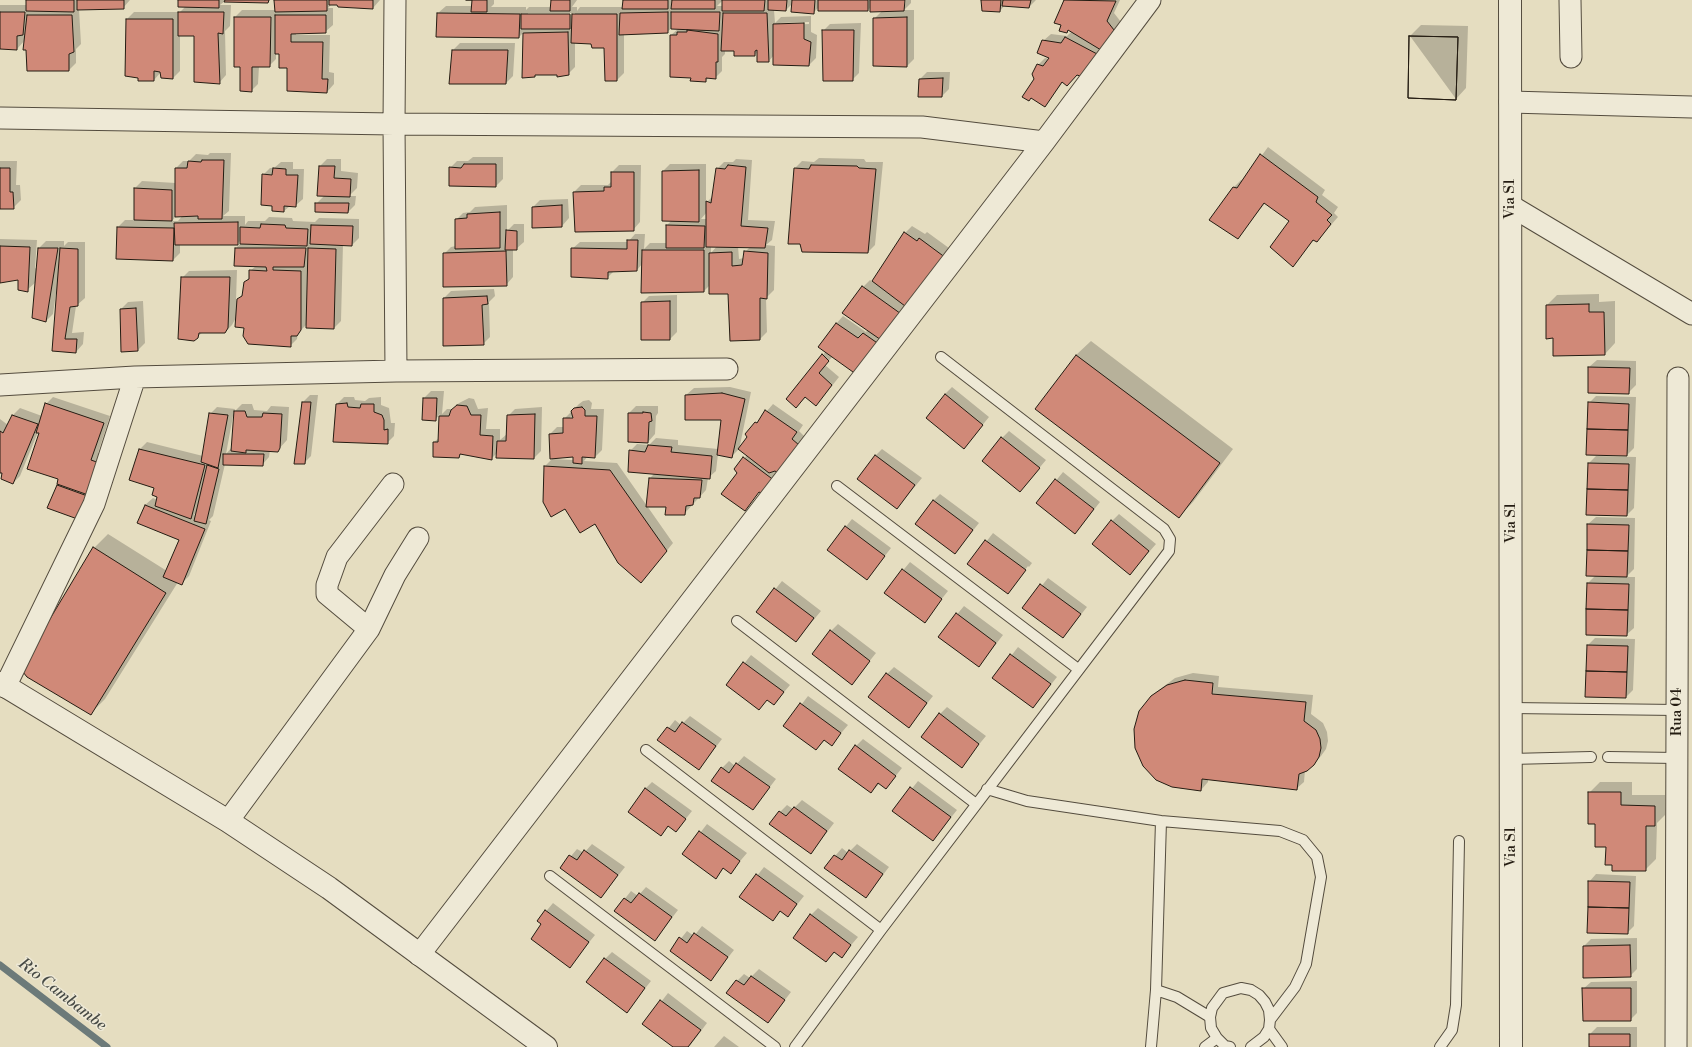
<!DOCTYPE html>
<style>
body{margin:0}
canvas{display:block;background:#e5ddc0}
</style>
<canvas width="1692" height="1047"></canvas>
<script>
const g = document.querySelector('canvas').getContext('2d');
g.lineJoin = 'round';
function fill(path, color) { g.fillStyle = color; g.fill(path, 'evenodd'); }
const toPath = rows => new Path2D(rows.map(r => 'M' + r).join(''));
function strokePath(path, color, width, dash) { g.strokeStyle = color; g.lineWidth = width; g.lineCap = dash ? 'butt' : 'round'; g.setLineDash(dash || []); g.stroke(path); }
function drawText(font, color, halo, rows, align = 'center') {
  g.font = font + ' "Libre Bodoni",serif'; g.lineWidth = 3; g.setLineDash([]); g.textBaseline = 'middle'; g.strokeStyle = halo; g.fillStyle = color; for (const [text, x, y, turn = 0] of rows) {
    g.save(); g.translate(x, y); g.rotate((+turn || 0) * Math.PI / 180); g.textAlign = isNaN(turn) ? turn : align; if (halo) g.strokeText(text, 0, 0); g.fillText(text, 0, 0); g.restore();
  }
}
const shadow = toPath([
 [27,0,130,0,123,8,79,9,81,44,76,49,76,63,69,70,25,40,17,49,0,48,0,5,27,5],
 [179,0,270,0,268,2,225,1,220,5,231,5,230,26,225,31,226,75,219,83,195,35,180,35,180,71,173,78,161,72,154,80,127,19,134,12,180,12,185,7],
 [275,0,380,0,373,8,332,4,328,8,333,8,333,25,325,32,296,33,296,35,330,35,329,72,334,73,334,84,327,92,288,67,281,53,276,53,276,59,269,66,259,66,258,84,251,91,241,66,235,17,242,10,276,10],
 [473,0,494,0,494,4,491,7,526,7,526,10,529,7,552,7,552,0,577,0,572,7,577,7,577,11,580,7,623,7,624,0,723,0,717,6,723,6,723,0,904,0,903,5,905,5,906,0,911,0,911,3,904,10,914,10,914,59,907,66,874,19,882,11,871,7,868,10,819,7,813,13,793,3,786,10,774,10,775,23,781,17,811,16,811,32,817,35,816,58,809,65,774,55,769,61,758,51,755,55,735,50,725,50,725,54,722,57,722,71,715,78,709,77,706,81,692,77,671,35,678,29,672,28,667,32,624,34,624,73,617,80,605,47,592,43,575,42,575,67,568,74,537,74,534,76,523,77,524,32,519,37,437,36,438,13,446,6,473,6],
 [528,13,575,13,575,15,528,15],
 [809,22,809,24,780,25,780,23],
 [982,0,1036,0,1029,7,1005,5,1000,11],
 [1065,0,1120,0,1114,13,1121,22,1106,48,1063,82,1045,106,1035,80,1038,65,1045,58,1050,59,1043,41,1051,34,1067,36,1072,31,1069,29,1067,32,1062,24,1055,22],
 [861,23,859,73,852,80,823,31,830,24],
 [1421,25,1468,26,1466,88,1456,99,1410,36],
 [460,43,515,43,513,76,506,83,451,83,453,50],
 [927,72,950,72,949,89,942,96,919,96,920,79],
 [1268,147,1325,190,1322,195,1338,207,1334,213,1338,217,1317,241,1314,240,1293,265,1290,221,1266,202,1238,237,1234,187,1241,180,1243,181],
 [210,153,231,153,229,211,223,216,245,216,245,225,248,221,265,221,269,217,292,218,293,221,315,222,319,218,359,219,359,238,352,245,343,244,341,321,334,328,308,323,298,333,297,339,290,346,245,327,237,316,232,325,225,332,203,332,197,337,182,278,189,271,237,270,236,301,243,294,245,283,250,277,250,271,256,266,236,248,241,243,241,240,237,244,180,244,180,253,173,260,118,227,125,220,135,220,135,188,142,181,176,183,176,168,183,161,189,161,196,154,208,155],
 [177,215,183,215,178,221,172,221],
 [473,157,503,157,503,179,496,186,450,168,457,161,468,161],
 [819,158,864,159,866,162,883,162,875,245,868,252,795,168,802,161,814,162],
 [327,159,341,159,341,171,358,173,357,188,349,196,356,196,355,205,348,212,316,204,325,195,318,195,320,166],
 [736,159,752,160,748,220,775,221,772,240,766,245,775,246,774,290,766,298,767,332,760,339,729,293,710,285,704,291,642,264,637,270,614,271,607,278,572,249,580,242,628,242,635,234,645,234,644,249,650,243,667,243,667,225,672,220,663,171,670,164,706,164,706,203,713,196,717,169,724,162,733,162],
 [707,212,707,219,701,219],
 [711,246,717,246,711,253],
 [738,246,750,247,745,252,744,258,739,259],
 [0,161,17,161,16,185,20,185,21,200,13,208,0,208],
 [281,162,293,162,293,169,304,169,303,199,295,206,290,206,284,211,273,205,263,175,270,168,274,168],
 [619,165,641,165,640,222,633,230,574,192,581,185,608,185,612,181,612,172],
 [568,199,569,218,562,226,533,227,533,207,540,200],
 [507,205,507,231,514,224,524,224,524,242,516,249,513,249,513,277,506,285,444,254,451,247,456,246,456,220,463,213,470,212,475,207],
 [912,226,925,234,927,232,953,251,889,339,833,356,825,365,839,377,823,397,806,397,796,407,823,355,826,351,836,324,843,316,866,332,868,330,863,287,870,280,873,282,905,233],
 [0,239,37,240,35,268,37,269,39,248,46,241,64,241,64,246,68,242,85,242,85,298,76,306,72,333,84,332,83,344,76,352,53,350,57,293,56,293,53,314,46,321,36,282,27,290,19,278,0,282],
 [494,289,495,296,489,302,490,337,483,344,444,298,451,291],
 [1599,294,1599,302,1615,301,1615,343,1605,354,1554,337,1547,305,1557,295],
 [677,295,677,332,670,339,642,303,649,296],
 [143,301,145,343,138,350,121,309,128,302],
 [1091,341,1233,449,1193,502,1179,517,1036,409,1076,355],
 [1597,360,1636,361,1636,385,1628,393,1589,367],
 [730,387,751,392,739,450,749,437,747,434,773,404,803,425,799,431,805,437,782,474,760,491,745,510,739,472,736,469,747,455,739,449,731,457,718,454,716,471,708,478,706,490,684,514,668,506,650,478,655,473,630,451,637,444,649,445,656,438,678,440,678,445,718,449,723,419,686,395,694,388],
 [952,387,989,417,964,448,945,394],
 [431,391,444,391,442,414,447,409,453,409,459,403,469,398,474,399,478,409,488,408,486,429,500,429,500,440,507,434,508,416,515,409,542,407,541,451,534,458,497,453,492,458,462,453,458,457,434,442,439,438,440,414,435,420,424,398],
 [310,395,318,395,311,456,304,463,303,402],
 [1596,396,1636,397,1634,448,1627,455,1587,454,1589,403],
 [53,397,110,416,98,453,111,458,90,513,57,485,60,479,41,433,38,432,20,476,13,483,0,472,0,419,8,425,12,416,20,408,42,416,46,404],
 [344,397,354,397,355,400,365,401,369,398,381,397,381,405,389,408,391,423,395,423,394,436,387,443,337,404],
 [589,400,592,403,591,409,604,409,602,450,595,457,588,456,584,461,617,463,673,543,648,574,596,523,545,466,552,459,574,460,574,456,550,434,557,427,564,427,564,419,579,404,583,401],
 [577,416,578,418,570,419,570,417],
 [242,404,252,404,254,410,267,411,271,406,289,407,287,440,277,451,270,450,269,457,262,465,225,464,213,516,209,520,211,521,189,576,182,583,178,582,105,699,91,713,94,548,108,534,167,571,180,539,145,505,153,498,158,500,158,497,140,449,147,442,203,456,210,414,217,407,235,409,234,412],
 [233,416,235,416,232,447,226,454],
 [198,510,197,516,194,515],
 [636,406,658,406,658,413,656,416,655,434,648,442,629,413],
 [1009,431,1046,460,1020,491,1002,438],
 [882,449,922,478,897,508,875,456],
 [1596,456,1636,457,1634,508,1627,515,1589,463],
 [1063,472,1100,502,1082,525,1038,503],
 [940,494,979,523,955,553,933,501],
 [1119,514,1156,544,1130,574,1112,521],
 [1596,517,1635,518,1634,569,1626,577,1635,577,1634,628,1626,635,1588,583,1596,575,1588,524],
 [852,519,891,548,867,579,828,549],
 [993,533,1032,563,1029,567,1028,566,1008,593,969,564],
 [910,562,948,591,924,621,885,592],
 [1048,578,1087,607,1063,637,1024,608],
 [782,581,821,611,796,641,757,612],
 [964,606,1003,635,979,666,939,636],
 [838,624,876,653,852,683,831,631],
 [1595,638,1635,639,1633,690,1626,697,1588,645],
 [1018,647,1057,677,1033,707,994,678],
 [751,655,790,685,774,704,768,699,759,708,727,685],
 [894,667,933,696,909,726,887,674],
 [1193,673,1219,676,1218,687,1313,695,1311,714,1323,723,1327,732,1328,741,1326,749,1321,756,1305,770,1304,782,1296,789,1208,779,1208,782,1201,790,1151,696,1175,678],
 [808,696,848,725,831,745,825,740,816,749,785,726],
 [947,707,986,736,961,766,940,714],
 [690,716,722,739,699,769,659,740,675,720,681,725],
 [863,739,902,768,886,788,880,783,871,792,856,746],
 [744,756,776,779,753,809,722,768,729,761,735,766],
 [918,781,957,810,933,840,894,811],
 [652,782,692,811,676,831,669,826,661,835,645,789],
 [1600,782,1632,782,1632,795,1665,795,1665,815,1657,823,1656,859,1645,870,1613,864,1596,823,1589,793],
 [802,800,834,823,811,853,780,812,787,805,793,809],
 [707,824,747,853,730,873,724,868,716,877,684,854],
 [592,844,625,867,601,897,561,868,577,849,584,853],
 [857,844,889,867,866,897,835,856,842,848,848,853],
 [764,867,804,896,788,916,781,911,773,920,741,896],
 [1596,874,1636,876,1634,926,1627,933,1589,882],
 [646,887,678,910,655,940,615,911,631,891,638,896],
 [553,903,595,935,570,966,543,924,538,921],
 [818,908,858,937,841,957,835,952,826,961,811,915],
 [702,926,734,950,711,979,671,951,687,931,694,936],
 [1637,938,1637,969,1630,976,1584,946,1591,939],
 [612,952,651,981,627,1011,605,959],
 [759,969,791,992,768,1022,737,981,744,974,750,978],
 [1637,981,1637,1013,1630,1020,1583,989,1591,982],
 [668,993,707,1023,689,1047,675,1047,644,1024],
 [1597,1027,1637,1027,1637,1047,1590,1047,1590,1034],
 [724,1036,739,1047,714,1047]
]);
const stream = toPath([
 [0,965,107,1047]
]);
const building = toPath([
 [26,0,74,0,74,12,26,11,26,0],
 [77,0,124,0,124,9,77,10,77,0],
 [178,0,219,0,219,8,178,7,178,0],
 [225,0,269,0,268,3,224,2,225,0],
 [274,0,327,0,327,11,275,12,274,0],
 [329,0,373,0,373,9,338,7,337,5,329,5,329,0],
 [466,0,487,0,487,12,471,12,472,0,466,0],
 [551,0,570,0,570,11,550,11,551,0],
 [623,0,668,0,668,9,622,9,623,0],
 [672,0,715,0,715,9,671,9,672,0],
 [722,0,765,0,764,11,722,11,722,0],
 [768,0,787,0,786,11,768,10,768,0],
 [792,0,815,0,814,14,791,12,792,0],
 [818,0,868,0,868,11,818,11,818,0],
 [870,0,905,0,904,11,870,12,870,0],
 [981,0,1001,0,1000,12,982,11,981,0],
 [1003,0,1031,0,1029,8,1002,6,1003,0],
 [1064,0,1116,1,1107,21,1114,30,1101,50,1068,30,1067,33,1059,31,1061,25,1054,23,1064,0],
 [0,12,25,12,23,35,17,36,17,50,0,49,0,12],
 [178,12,224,12,223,34,218,33,220,84,194,82,194,36,178,36,178,12],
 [668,12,668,33,619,35,620,13,668,12],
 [671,12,720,12,719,31,671,29,671,12],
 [437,13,520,14,519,38,436,37,437,13],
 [723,13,767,13,769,62,757,62,757,50,755,51,755,56,734,56,734,51,721,51,723,13],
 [521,14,570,14,570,29,521,29,521,14],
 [572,14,617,14,617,81,605,81,604,48,592,48,591,44,571,43,572,14],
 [27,15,72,15,74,52,69,54,69,71,27,71,26,50,23,50,27,15],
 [275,15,326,15,326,33,291,34,291,42,323,42,322,79,328,79,327,93,287,91,287,68,279,68,279,54,275,54,275,15],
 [234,17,271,17,270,67,252,67,252,92,240,91,240,67,234,67,234,17],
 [907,17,907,67,873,66,873,18,907,17],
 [126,19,173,19,173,79,161,78,160,72,154,71,154,81,138,81,138,78,125,76,126,19],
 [804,23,804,39,811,42,809,66,773,65,773,24,804,23],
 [687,30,718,34,718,62,716,62,716,79,706,78,706,82,690,81,691,78,670,77,670,35,677,35,677,32,687,32,687,30],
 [822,30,854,30,853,81,823,81,822,30],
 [568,32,569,75,557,77,557,75,535,75,535,77,522,78,523,33,568,32],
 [1409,36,1458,37,1456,100,1408,98,1409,36],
 [1409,36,1458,37,1456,100,1408,98,1409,36],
 [1065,37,1099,55,1083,77,1077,75,1067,86,1062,82,1045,107,1031,98,1029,101,1022,97,1034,79,1032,74,1037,64,1043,66,1049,58,1037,53,1042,40,1061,43,1065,37],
 [452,50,508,50,506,84,449,84,452,50],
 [943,78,942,97,918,97,919,79,943,78],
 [1260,154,1318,197,1316,202,1332,215,1327,220,1331,224,1317,242,1313,240,1293,267,1270,247,1289,221,1264,203,1238,239,1209,220,1233,187,1237,188,1260,154],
 [202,160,224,160,222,219,198,219,198,216,175,217,175,168,187,168,188,161,201,162,202,160],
 [464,164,496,164,496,187,449,186,449,167,461,168,464,164],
 [728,165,746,167,741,226,768,228,765,248,706,247,706,201,711,203,716,168,725,169,728,165],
 [811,165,857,166,859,168,876,169,868,253,802,252,800,244,788,244,794,168,809,169,811,165],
 [319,166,335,166,334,178,351,179,350,197,317,196,319,166],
 [0,168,10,168,10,192,13,192,14,209,0,209,0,168],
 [273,168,286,169,286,175,298,175,296,207,284,206,284,212,272,211,272,206,261,205,262,174,272,175,273,168],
 [699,170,699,222,662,221,662,171,699,170],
 [611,172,634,172,634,231,575,232,573,192,604,191,604,187,611,187,611,172],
 [134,188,172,190,172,221,134,220,134,188],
 [315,203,349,203,348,213,315,212,315,203],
 [562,205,562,227,532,228,532,207,562,205],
 [500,212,500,248,455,249,455,219,467,218,467,214,500,212],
 [238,222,238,245,175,245,174,223,238,222],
 [261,224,285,225,286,228,308,229,307,246,240,244,240,227,260,228,261,224],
 [311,225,353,226,352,246,310,244,311,225],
 [666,225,705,226,704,248,666,248,666,225],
 [117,227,174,228,173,261,116,259,117,227],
 [506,230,517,231,517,250,505,250,506,230],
 [904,232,917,241,919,238,946,258,905,306,872,281,904,232],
 [627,240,638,240,637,271,608,272,608,279,571,277,571,248,627,249,627,240],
 [0,246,30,247,28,292,18,290,18,280,0,283,0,246],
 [38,248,58,248,46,322,32,318,38,248],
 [60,248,78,249,78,306,70,307,65,339,77,339,76,353,52,351,60,248],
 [235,248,306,248,304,267,273,267,273,270,301,271,301,330,297,336,291,336,291,347,248,344,243,336,244,328,235,327,237,299,242,296,244,282,249,279,249,270,267,271,266,267,234,266,235,248],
 [308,248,336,249,334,329,306,328,308,248],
 [642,250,704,250,704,292,641,293,642,250],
 [506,251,507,286,443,287,443,253,506,251],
 [744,251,768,253,767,299,760,298,760,340,730,341,728,294,709,294,709,253,732,252,732,266,742,265,744,251],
 [181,277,230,277,228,328,225,333,199,333,198,338,194,341,178,339,181,277],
 [862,286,904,316,884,342,842,313,862,286],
 [487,296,488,304,482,305,484,345,443,346,443,298,487,296],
 [670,301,670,340,641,340,641,302,670,301],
 [1589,304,1589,312,1604,312,1605,355,1553,356,1553,338,1546,339,1546,305,1589,304],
 [136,308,138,351,121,352,120,309,136,308],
 [836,323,858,338,863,333,883,347,860,377,818,347,836,323],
 [822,354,829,361,819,373,832,385,816,406,805,397,796,408,786,399,822,354],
 [1076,355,1220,463,1179,518,1035,409,1076,355],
 [1588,367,1630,368,1629,394,1588,393,1588,367],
 [722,393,745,399,732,458,717,455,721,420,685,420,685,395,722,393],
 [945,394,983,425,964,449,926,418,945,394],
 [423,398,437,398,436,421,422,420,423,398],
 [302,402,311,402,305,464,294,464,302,402],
 [1588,402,1629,404,1628,430,1587,429,1588,402],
 [45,403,104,423,91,460,105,465,94,497,57,484,58,479,27,469,39,433,36,433,45,403],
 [347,403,348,407,360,408,361,404,374,404,374,412,382,415,384,420,384,430,388,429,388,444,333,442,336,404,347,403],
 [457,405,467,406,471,415,481,415,480,435,493,436,492,460,460,454,459,458,433,457,433,442,438,442,439,416,449,416,451,410,457,405],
 [582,407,585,410,585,416,597,416,595,458,582,457,582,464,573,463,573,457,550,459,549,434,563,433,563,418,573,418,571,411,574,408,582,407],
 [765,410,797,432,792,439,799,445,778,473,775,471,769,473,738,449,747,437,745,434,755,422,757,423,765,410],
 [234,411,245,411,247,417,262,417,263,413,282,414,280,448,278,452,246,450,246,453,231,451,234,411],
 [643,412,651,413,652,421,649,422,648,443,628,442,628,413,643,413,643,412],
 [209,413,228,415,218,468,201,462,209,413],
 [535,414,534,459,496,458,497,441,506,441,507,415,535,414],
 [12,415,38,424,13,484,1,479,2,473,0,473,0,431,3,433,12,415],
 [1587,429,1628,430,1627,456,1586,455,1587,429],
 [1001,437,1040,468,1020,492,982,461,1001,437],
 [648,445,672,447,671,452,712,456,710,479,628,472,629,450,645,452,648,445],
 [139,449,205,465,191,519,155,506,157,497,152,495,154,488,129,480,139,449],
 [223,454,264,454,263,466,223,465,223,454],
 [875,455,915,485,897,509,857,479,875,455],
 [743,457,775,481,765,495,759,492,745,511,721,494,737,473,734,469,743,457],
 [1588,463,1629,464,1628,490,1587,489,1588,463],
 [207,465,219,469,206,524,194,521,207,465],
 [544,466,610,470,667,551,641,583,618,563,595,524,580,533,565,509,551,517,543,502,544,466],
 [649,478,702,480,700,498,694,498,693,505,686,506,685,515,665,515,666,507,646,507,649,478],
 [1055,479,1094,509,1075,534,1036,503,1055,479],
 [57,485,93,498,83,521,47,508,57,485],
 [1587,489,1628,490,1627,516,1586,515,1587,489],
 [933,500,973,530,955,554,915,524,933,500],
 [145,505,205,529,182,585,163,577,179,540,137,523,145,505],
 [1111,520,1149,551,1130,575,1092,544,1111,520],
 [1587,524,1629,525,1628,551,1587,550,1587,524],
 [845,526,885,556,867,580,827,550,845,526],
 [985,540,1026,570,1008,594,967,564,985,540],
 [93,547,166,593,91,715,27,677,23,672,26,659,93,547],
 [1587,550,1628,551,1627,577,1586,576,1587,550],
 [902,569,942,599,925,623,884,593,902,569],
 [1587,583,1629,584,1628,610,1586,609,1587,583],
 [1040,584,1081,614,1063,638,1022,608,1040,584],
 [774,588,814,618,796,642,756,612,774,588],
 [1586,609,1628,610,1627,636,1586,635,1586,609],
 [956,613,996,643,979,667,938,637,956,613],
 [830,630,870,661,852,685,812,654,830,630],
 [1587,645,1628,646,1627,672,1586,671,1587,645],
 [1010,654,1051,684,1033,708,992,678,1010,654],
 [743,662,784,692,774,705,767,700,759,710,726,685,743,662],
 [1586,671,1627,672,1626,698,1585,697,1586,671],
 [886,673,927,703,909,728,868,697,886,673],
 [1185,680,1213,683,1212,694,1306,702,1304,721,1316,730,1320,739,1321,748,1319,757,1314,765,1307,771,1299,774,1297,790,1202,779,1201,791,1172,787,1156,780,1143,766,1135,748,1134,729,1139,711,1151,696,1167,685,1185,680],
 [800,703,841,733,832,746,824,740,816,750,783,726,800,703],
 [939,713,979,744,962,768,921,737,939,713],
 [682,722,716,746,699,770,657,740,667,727,675,732,682,722],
 [855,745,896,776,886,789,878,783,871,793,838,769,855,745],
 [736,763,770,787,753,810,711,781,721,767,729,773,736,763],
 [910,787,951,817,933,841,892,811,910,787],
 [645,788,686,819,676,832,668,826,661,836,628,812,645,788],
 [1588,792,1621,792,1621,805,1655,806,1655,826,1646,826,1646,871,1612,871,1612,865,1605,865,1606,847,1595,847,1595,824,1588,824,1588,792],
 [794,807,827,831,811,854,769,824,779,811,786,816,794,807],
 [699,831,740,861,731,874,723,868,716,879,682,854,699,831],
 [584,850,618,875,601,898,560,868,569,855,577,860,584,850],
 [849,850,883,874,866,898,824,868,834,855,842,860,849,850],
 [756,874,797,904,788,917,780,911,773,921,739,897,756,874],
 [1588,881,1630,882,1629,908,1588,907,1588,881],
 [639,893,672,917,655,941,614,911,624,898,631,903,639,893],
 [1588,907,1629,908,1628,934,1587,933,1588,907],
 [545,910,589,942,570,968,531,939,541,924,537,921,545,910],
 [810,914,851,945,842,958,834,952,826,962,793,938,810,914],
 [694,933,728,957,711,981,670,951,679,937,687,943,694,933],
 [1630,945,1631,977,1583,978,1583,946,1630,945],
 [604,958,645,988,627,1013,586,982,604,958],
 [751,976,785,1000,768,1023,726,993,736,980,744,985,751,976],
 [1582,988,1631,988,1631,1021,1583,1021,1582,988],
 [660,1000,701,1030,688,1047,673,1047,642,1024,660,1000],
 [1589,1034,1630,1034,1630,1047,1589,1047,1589,1034]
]);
const service = toPath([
 [837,486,1078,669],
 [737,621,976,804],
 [1511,708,1677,710],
 [646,750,881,930],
 [1608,757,1677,758],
 [1511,759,1591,757],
 [987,789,1027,801,1161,821,1280,831,1303,840,1317,857,1321,877,1306,964,1295,987,1270,1020],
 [550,876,775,1047],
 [1156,990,1177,997,1210,1017],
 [1269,1029,1282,1047],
 [795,1047,881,930,1169,551,1170,539,1164,529,941,357],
 [1151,1047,1156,990,1161,821],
 [1205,1047,1217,1038],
 [1230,1047,1225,1046,1217,1038,1211,1028,1210,1017,1212,1008,1223,993,1241,988,1251,990,1259,995,1265,1002,1269,1010,1270,1020,1269,1029,1264,1037,1251,1047],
 [1440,1047,1452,1030,1456,1005,1459,841]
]);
const minor = toPath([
 [395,0,394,124,396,371],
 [1570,0,1571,57],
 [1510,102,1692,107],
 [0,118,394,124,922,127,1044,142],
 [1511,206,1692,314],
 [0,385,135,377,396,371,727,369],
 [369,629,327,594,327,585,337,557,393,484],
 [5,687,94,504,135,377],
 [228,821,369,629,395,575,418,538],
 [419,955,1044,142,1150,0],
 [1676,1047,1678,378]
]);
const tertiary = toPath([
 [1510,0,1511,1047],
 [0,683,228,821,329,888,546,1047]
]);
const streetNames = [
 ["Via S1",1510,199,-90],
 ["Via S1",1511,523,-90],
 ["Rua 04",1677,712,-90],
 ["Via S1",1511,847,-90]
];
const waterNames = [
 ["Rio Cambambe",62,995,38]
];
fill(shadow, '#0003');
strokePath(stream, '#6c7a79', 7);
fill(building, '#d08978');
strokePath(building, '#241c12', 1);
strokePath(service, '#544c3e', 12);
strokePath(minor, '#544c3e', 23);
strokePath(tertiary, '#544c3e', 24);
strokePath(service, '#eee9d6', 10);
strokePath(minor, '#eee9d6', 21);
strokePath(tertiary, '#eee9d6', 22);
drawText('15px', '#241c12', '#eee9d6', streetNames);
drawText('italic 16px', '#484b46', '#eee9d6', waterNames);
</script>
